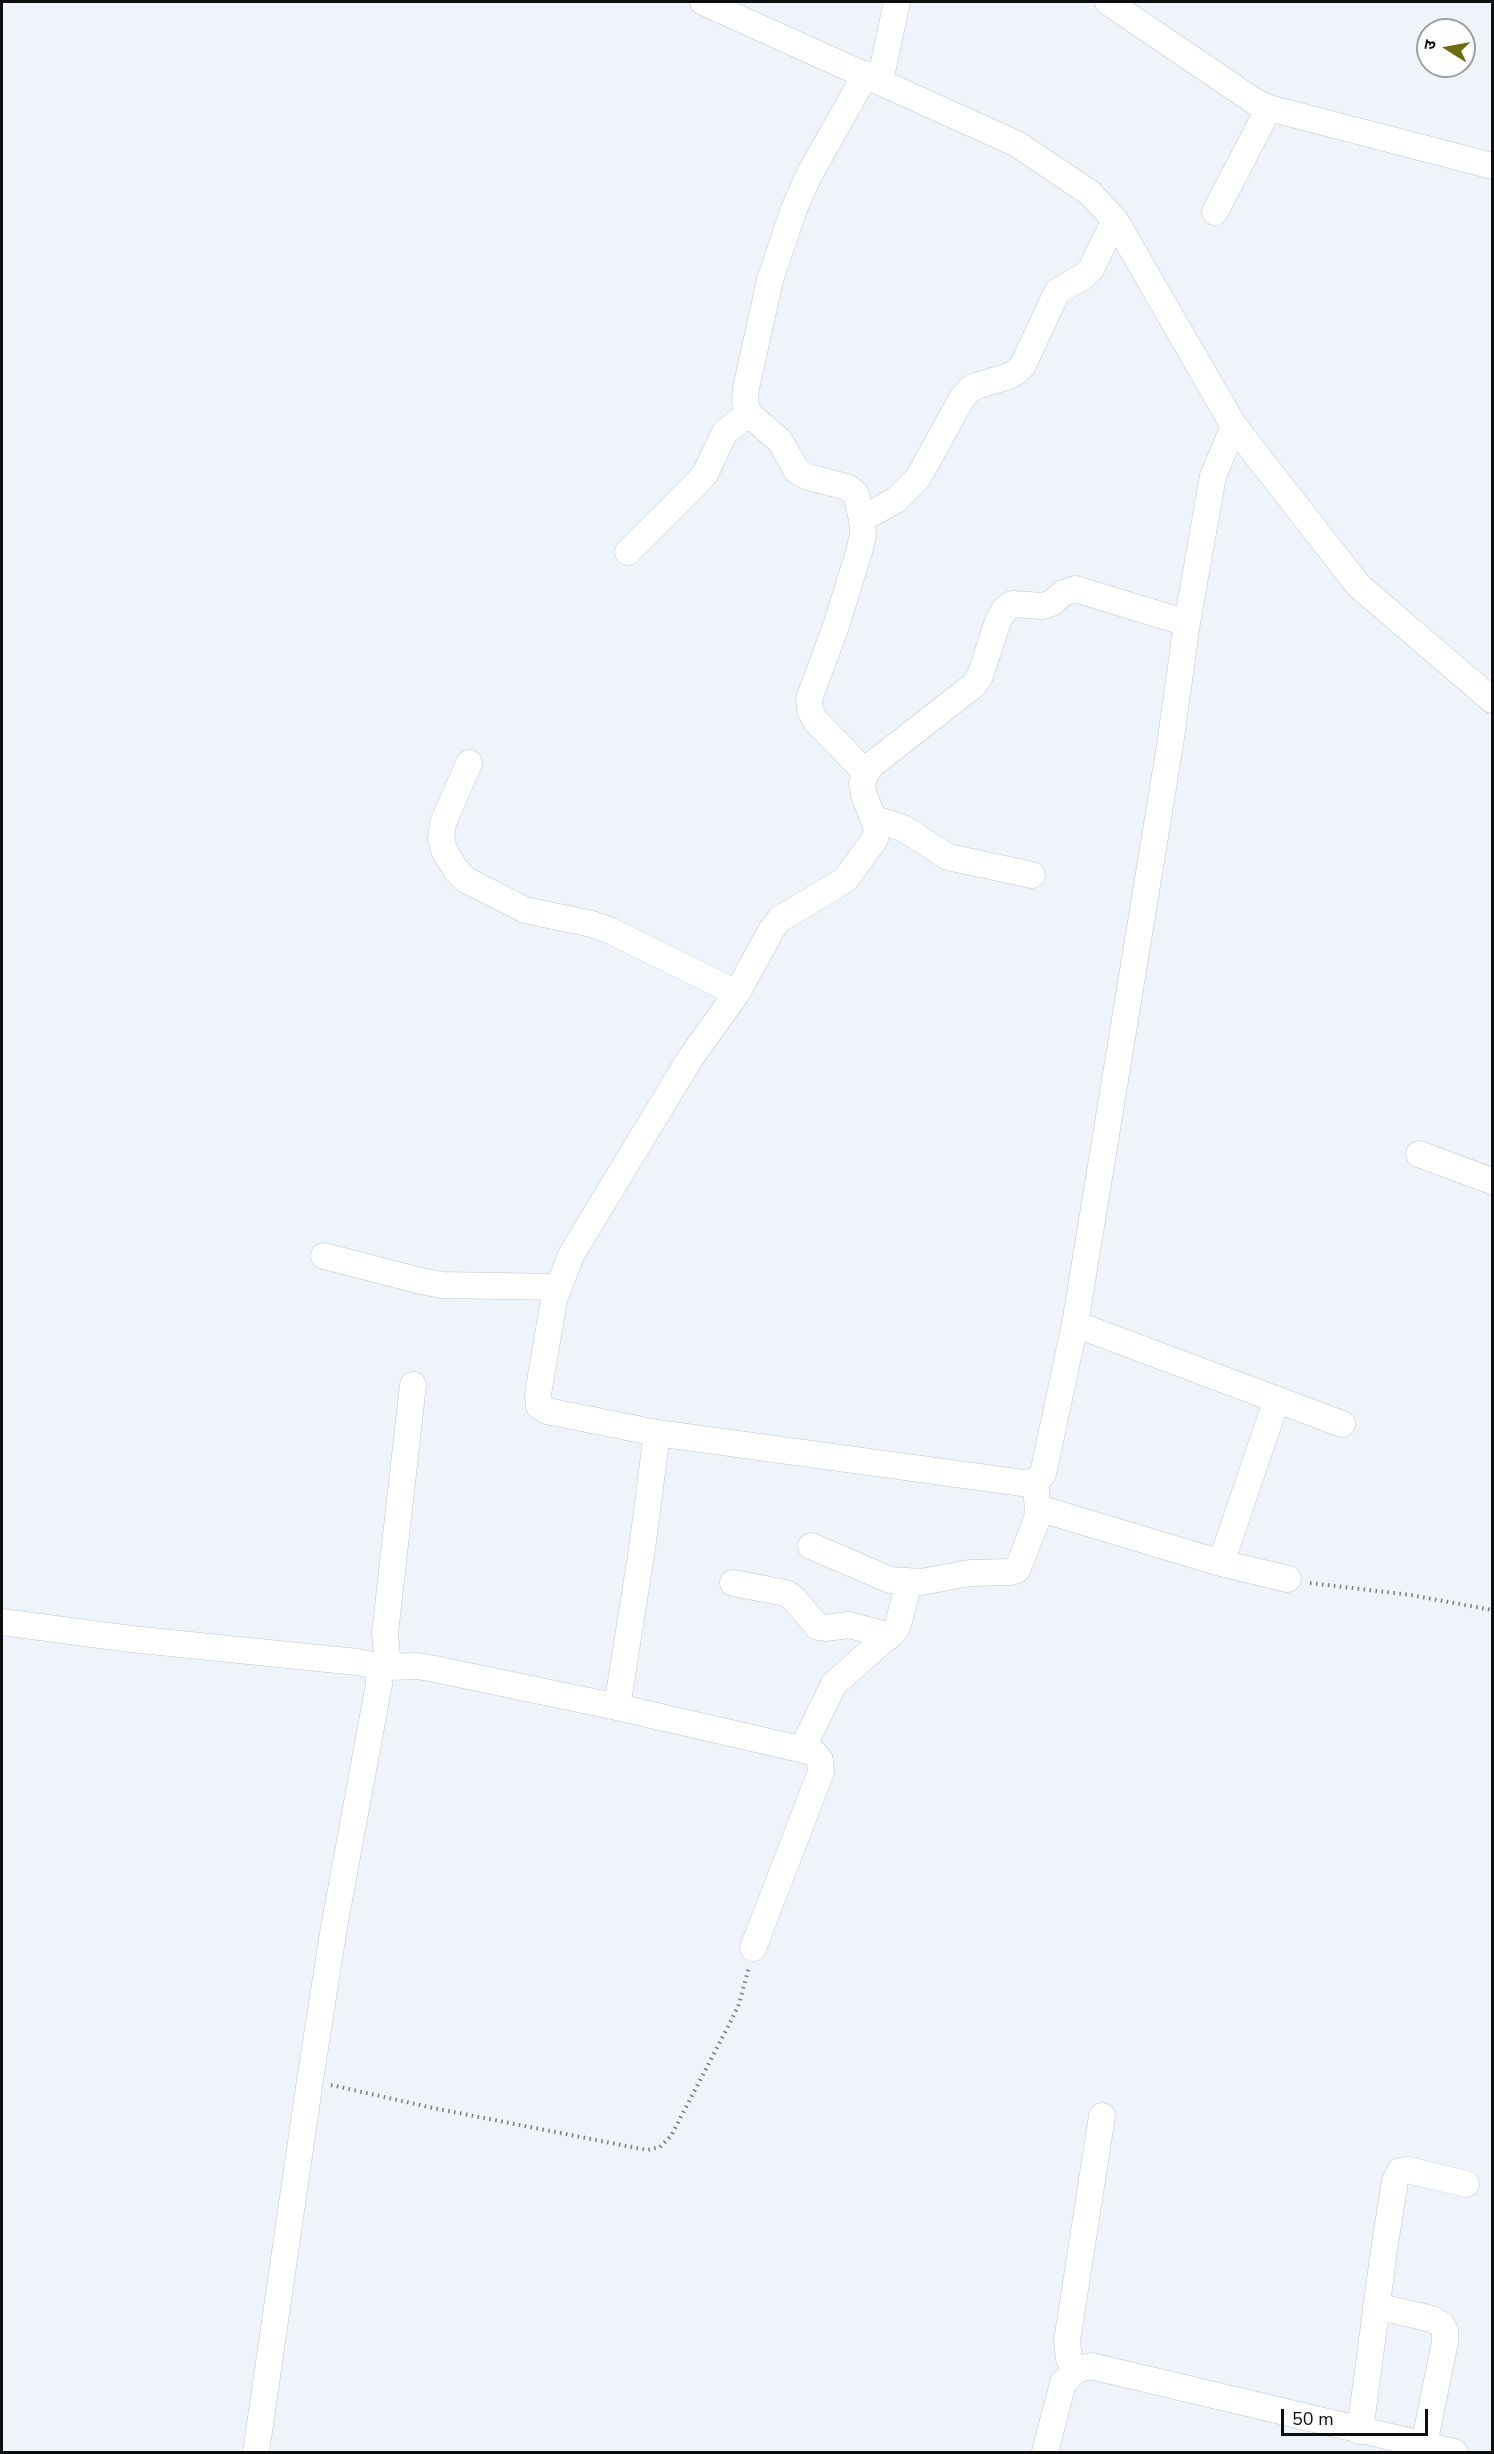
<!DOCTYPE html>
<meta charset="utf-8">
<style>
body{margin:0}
#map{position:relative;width:1494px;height:2454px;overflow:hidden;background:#eff4fa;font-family:"Nunito Sans","Noto Sans Devanagari",sans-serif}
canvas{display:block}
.frame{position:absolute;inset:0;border:3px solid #0d0e10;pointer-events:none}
.north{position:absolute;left:1416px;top:18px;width:60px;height:60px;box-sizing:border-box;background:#fff;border:2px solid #9e9f9f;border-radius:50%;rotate:281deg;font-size:16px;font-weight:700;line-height:24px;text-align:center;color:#0d0e10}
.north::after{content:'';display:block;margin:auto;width:21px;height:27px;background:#6d6d0d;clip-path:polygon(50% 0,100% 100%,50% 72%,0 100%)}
.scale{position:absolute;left:1281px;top:2409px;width:147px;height:27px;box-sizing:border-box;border:3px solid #0d0e10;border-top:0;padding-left:8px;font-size:18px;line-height:21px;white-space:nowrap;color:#0d0e10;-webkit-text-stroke:4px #fff;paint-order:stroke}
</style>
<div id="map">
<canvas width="1494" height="2454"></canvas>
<div class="frame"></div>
<div class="north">उ</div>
<div class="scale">50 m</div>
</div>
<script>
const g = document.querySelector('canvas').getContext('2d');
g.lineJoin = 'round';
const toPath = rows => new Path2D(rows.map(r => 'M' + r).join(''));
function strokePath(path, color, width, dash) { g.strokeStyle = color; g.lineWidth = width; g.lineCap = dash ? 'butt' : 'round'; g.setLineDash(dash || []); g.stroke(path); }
const path = toPath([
 [1310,1583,1411,1595,1492,1610],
 [331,2085,433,2108,647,2150,660,2147,671,2136,732,2019,739,2004,749,1967]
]);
const minor = toPath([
 [703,2,1017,144,1090,193,1115,220,1234,426,1347,571,1359,586,1492,700],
 [1108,2,1254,101,1269,108,1492,166],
 [880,81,897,2],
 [1215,212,1269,108],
 [862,519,896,500,918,478,961,400,970,389,979,385,1009,376,1016,372,1023,365,1057,292,1084,276,1091,269,1115,220],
 [628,552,697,483,705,474,725,432,749,414],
 [1187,623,1075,589,1063,593,1052,603,1043,606,1012,604,1004,610,998,621,980,676,974,685,874,763,866,773,862,783,864,795,877,828,875,839,845,880,780,919,772,929,737,993,691,1057,571,1255,554,1300,538,1394,539,1406,547,1411,657,1433,1023,1483,1035,1481,1043,1474,1075,1324,1170,745,1187,623,1213,476,1234,426],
 [469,763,443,823,441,838,444,850,456,870,466,880,525,910,592,924,611,931,737,993],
 [866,773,815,720,810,710,809,699,836,626,859,552,863,535,862,519,856,494,847,487,808,477,797,471,780,441,749,414,745,402,746,388,770,280,794,209,809,175,866,74],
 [874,819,903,828,948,857,1032,875],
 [1419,1154,1492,1181],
 [324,1256,421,1281,442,1285,557,1287],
 [1075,1324,1342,1424],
 [1038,1508,1221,1563,1288,1579],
 [811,1546,890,1580,921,1582,970,1573,1011,1572,1017,1570,1020,1563,1037,1519,1038,1508,1035,1481],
 [1221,1563,1277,1399],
 [733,1583,786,1593,793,1598,818,1627,825,1628,849,1625,890,1636],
 [2,1622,131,1639,357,1662,372,1665,378,1671,379,1684,334,1927,310,2080,256,2452],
 [388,1667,385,1633,413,1385],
 [378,1671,388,1667,418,1666,435,1669,617,1707,813,1752,820,1760,821,1772,753,1948],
 [617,1707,642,1549,657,1433],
 [802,1749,834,1684,897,1628,909,1582],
 [1376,2306,1432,2319,1442,2325,1445,2331,1445,2342,1424,2445],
 [1076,2370,1069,2359,1067,2341,1102,2116],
 [1360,2431,1384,2250,1395,2181,1400,2171,1408,2170,1466,2184],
 [1045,2452,1063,2383,1076,2370,1091,2366,1454,2452]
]);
strokePath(minor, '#c0c5cb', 27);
strokePath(path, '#777a7e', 4, [1.5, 4.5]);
strokePath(minor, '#fff', 26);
</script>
